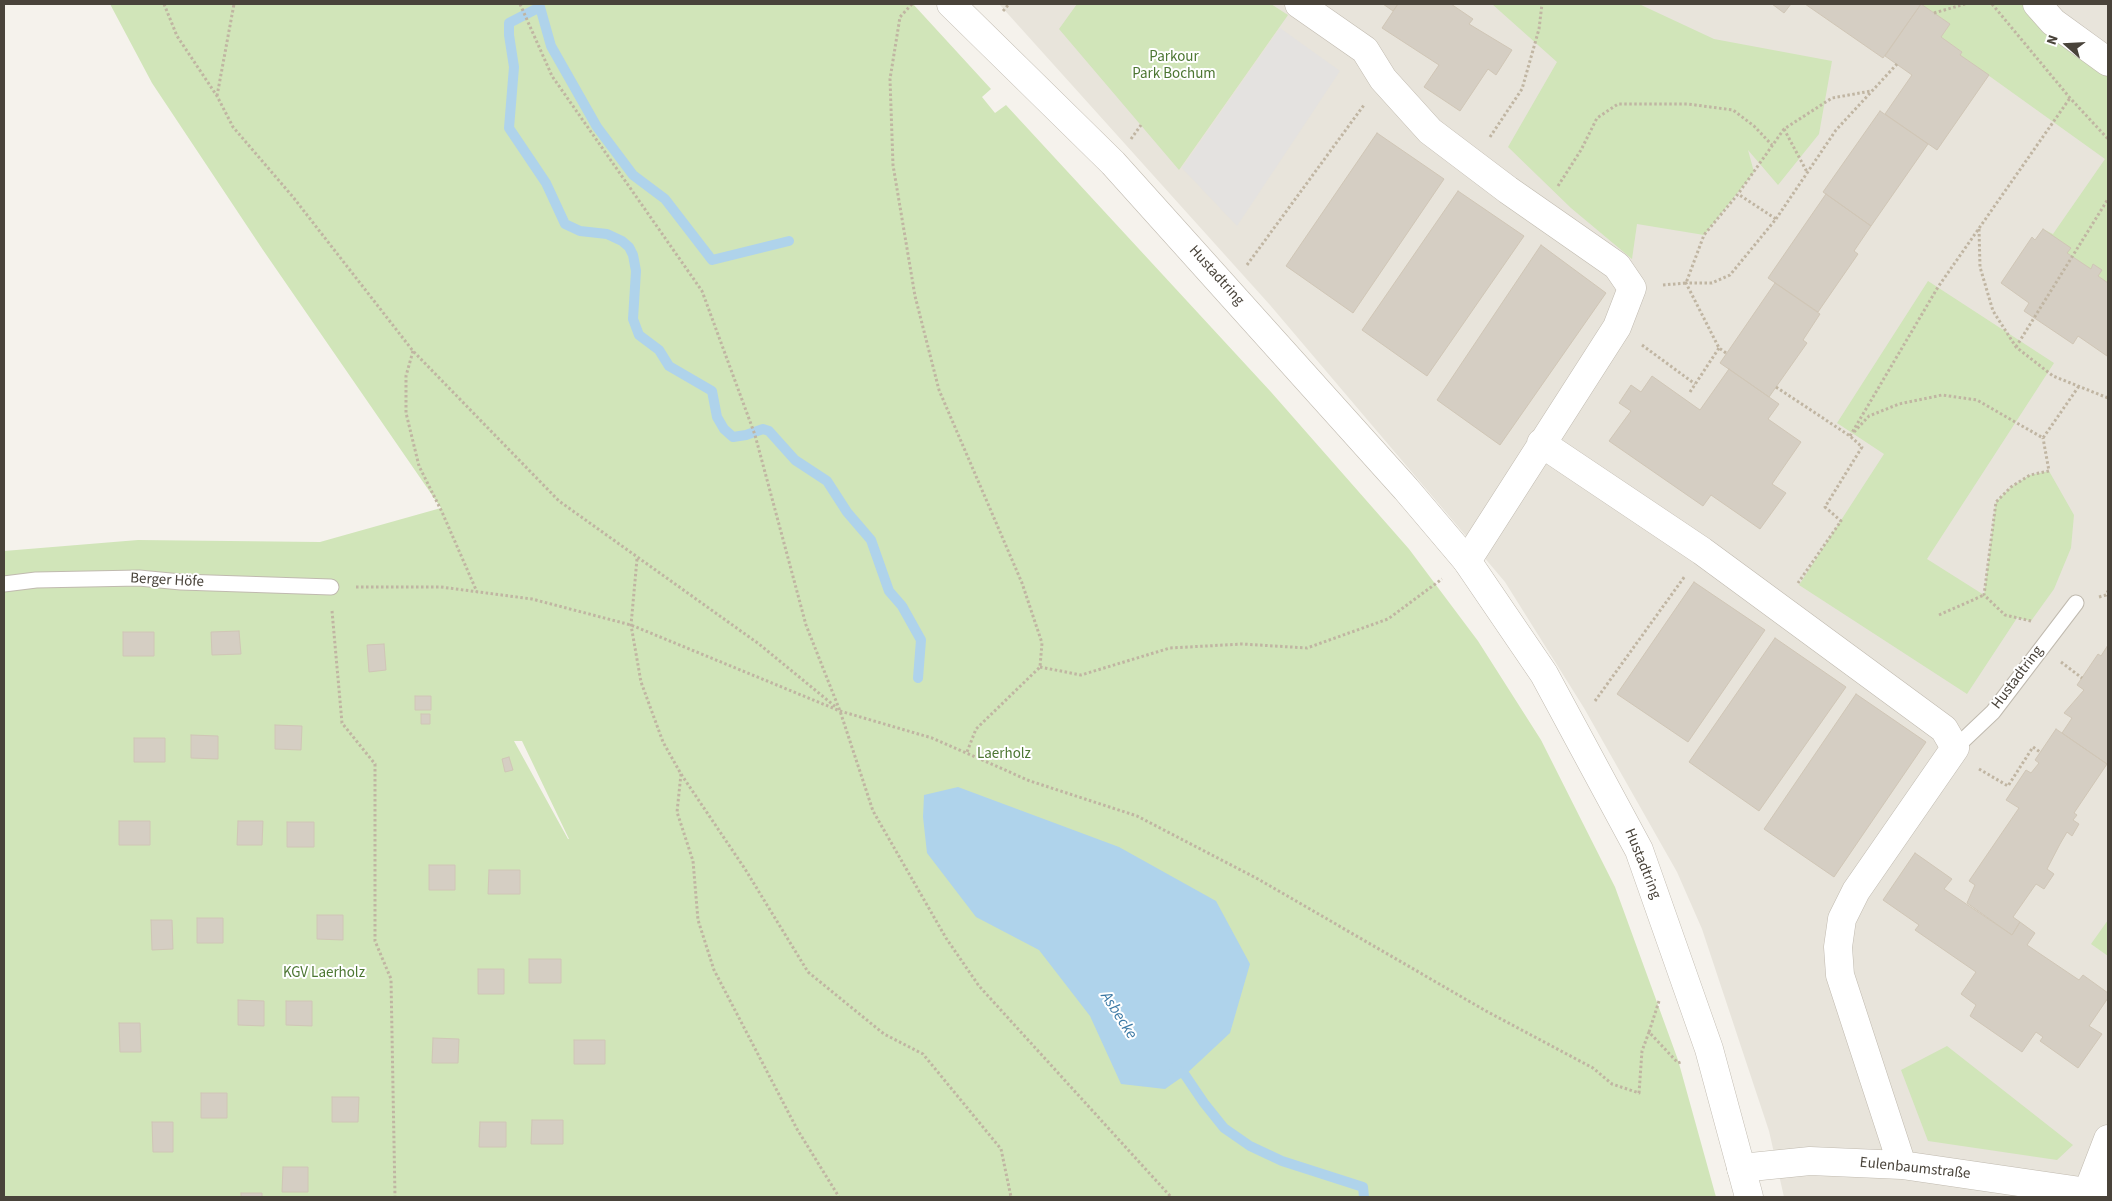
<!DOCTYPE html>
<meta charset="utf-8">
<style>
body{margin:0}
#map{position:relative;width:2112px;height:1201px;overflow:hidden;background:#f5f2ec;font-family:"Source Sans 3",sans-serif}
canvas{display:block}
.frame{position:absolute;inset:0;border:5px solid #49433a;pointer-events:none}
.north{position:absolute;left:2042px;top:20px;width:50px;height:50px;-webkit-text-stroke:4px #fff;paint-order:stroke;rotate:289deg;font-size:14px;font-weight:700;line-height:20px;text-align:center;color:#49433a}
.north::after{content:'';display:block;margin:auto;width:18px;height:22px;background:#49433a;clip-path:polygon(50% 0,100% 100%,50% 72%,0 100%)}
</style>
<div id="map">
<canvas width="2112" height="1201"></canvas>
<div class="frame"></div>
<div class="north">N</div>
</div>
<script>
const g = document.querySelector('canvas').getContext('2d');
g.lineJoin = 'round';
function fill(path, color) { g.fillStyle = color; g.fill(path, 'evenodd'); }
const toPath = rows => new Path2D(rows.map(r => 'M' + r).join(''));
function strokePath(path, color, width, dash) { g.strokeStyle = color; g.lineWidth = width; g.lineCap = dash ? 'butt' : 'round'; g.setLineDash(dash || []); g.stroke(path); }
function drawText(font, color, halo, rows, align = 'center') {
  g.font = font + ' "Source Sans 3",sans-serif'; g.lineWidth = 4; g.setLineDash([]); g.textBaseline = 'middle'; g.strokeStyle = halo; g.fillStyle = color; for (const [text, x, y, turn = 0] of rows) {
    g.save(); g.translate(x, y); g.rotate((+turn || 0) * Math.PI / 180); g.textAlign = isNaN(turn) ? turn : align; if (halo) g.strokeText(text, 0, 0); g.fillText(text, 0, 0); g.restore();
  }
}
const residential = toPath([
 [999,4,2108,4,2108,1197,1784,1197,1769,1131,1702,929,1677,872,1584,708,1505,582,1270,305]
]);
const green = toPath([
 [110,4,913,4,991,89,982,97,995,113,1006,105,1271,392,1409,549,1478,641,1541,740,1615,887,1678,1060,1716,1197,4,1197,4,551,138,540,320,542,441,508,263,250,152,83],
 [514,741,522,741,569,839,568,839],
 [1077,4,1271,4,1288,15,1179,170,1059,29],
 [1492,4,1639,4,1714,39,1832,61,1819,134,1778,185,1748,150,1754,172,1704,235,1637,224,1632,259,1571,208,1508,147,1557,62],
 [1921,4,2037,4,2108,62,2108,283,2098,276,2102,270,2093,265,2091,269,2067,253,2070,248,2043,229,2053,234,2105,159,1960,55,1961,51,1941,37,1950,24],
 [1928,281,2054,363,1927,559,1984,595,1996,502,2011,487,2030,475,2049,471,2074,515,2071,548,2054,589,2031,621,2017,618,1967,694,1799,585,1884,454,1837,423],
 [2108,920,2108,956,2091,944],
 [1947,1046,2073,1145,2057,1160,1928,1141,1901,1070]
]);
const parking = toPath([
 [1280,28,1340,71,1237,226,1182,168]
]);
const water = toPath([
 [958,787,1119,847,1216,901,1250,964,1230,1033,1185,1075,1165,1089,1121,1084,1090,1016,1039,950,976,917,927,853,923,817,924,795]
]);
const stream = toPath([
 [539,4,540,7,509,23,509,35,514,67,509,128,546,183,565,224,580,231,607,234,622,241,629,247,633,255,636,271,633,319,639,335,659,350,669,366,712,391,717,417,724,429,733,437,746,435,763,429,769,431,795,460,827,481,847,512,871,540,889,591,902,606,921,640,918,678],
 [540,7,551,46,597,127,633,175,665,199,712,260,789,241],
 [1174,1068,1185,1075,1204,1103,1224,1128,1250,1146,1282,1161,1363,1187,1364,1197]
]);
const building = toPath([
 [1383,4,1398,4,1393,11,1383,4],
 [1398,4,1451,4,1473,19,1469,24,1512,50,1496,75,1488,69,1460,111,1424,87,1439,65,1382,28,1398,4],
 [1772,4,1791,4,1784,13,1772,4],
 [1805,4,1921,4,1883,58,1805,4],
 [1921,4,1950,24,1941,37,1962,52,1960,55,1989,75,1937,150,1885,114,1912,75,1885,56,1921,4],
 [1880,111,1928,144,1871,226,1823,192,1880,111],
 [1377,133,1444,179,1353,313,1286,266,1377,133],
 [1458,191,1524,236,1427,376,1362,330,1458,191],
 [1826,194,1871,226,1854,251,1858,254,1818,312,1768,278,1826,194],
 [2043,229,2071,248,2067,253,2091,269,2093,264,2102,270,2098,276,2108,283,2107,356,2078,336,2073,344,2024,311,2029,303,2001,283,2032,237,2035,240,2043,229],
 [1541,245,1606,293,1500,445,1437,400,1541,245],
 [1775,283,1820,314,1803,340,1807,343,1769,397,1720,363,1775,283],
 [1729,369,1779,404,1768,419,1801,442,1772,484,1786,493,1760,529,1711,495,1703,506,1609,441,1631,411,1619,403,1631,385,1641,392,1652,376,1700,410,1729,369],
 [1694,582,1765,630,1688,742,1617,694,1694,582],
 [239,631,241,654,212,655,211,632,239,631],
 [123,632,154,632,154,656,123,656,123,632],
 [1775,638,1846,687,1759,811,1689,762,1775,638],
 [384,644,386,670,369,672,367,645,384,644],
 [2108,645,2108,763,2107,764,2062,733,2072,718,2064,713,2084,690,2077,685,2098,654,2101,656,2108,645],
 [1856,694,1926,742,1834,877,1764,829,1856,694],
 [415,696,431,696,431,710,415,710,415,696],
 [421,714,430,714,430,724,421,724,421,714],
 [275,725,302,726,301,750,275,749,275,725],
 [2056,729,2107,764,2074,813,2077,815,2073,820,2079,824,2072,836,2067,832,2060,844,2047,869,2054,874,2044,889,2036,884,2013,917,2020,922,2012,935,1967,903,1975,885,1969,881,2019,808,2006,800,2026,770,2031,773,2039,763,2035,760,2056,729],
 [191,735,218,736,218,759,191,758,191,735],
 [134,738,165,738,165,762,134,762,134,738],
 [509,757,513,770,505,772,502,759,509,757],
 [119,821,150,821,150,845,119,845,119,821],
 [238,821,263,821,262,845,237,845,238,821],
 [287,822,314,822,314,847,287,847,287,822],
 [1915,853,1952,879,1944,889,2012,935,2020,922,2035,933,2027,945,2079,980,2083,975,2108,993,2108,998,2089,1026,2102,1034,2078,1068,2040,1041,2043,1037,2036,1032,2022,1052,1970,1016,1976,1005,1961,994,1976,972,1915,930,1919,925,1883,900,1915,853],
 [429,865,455,865,455,890,429,890,429,865],
 [489,870,520,870,520,894,488,894,489,870],
 [317,915,343,915,343,940,317,939,317,915],
 [197,918,223,918,223,943,197,943,197,918],
 [151,920,172,920,173,949,152,950,151,920],
 [529,959,561,959,561,983,529,983,529,959],
 [478,969,504,969,504,994,478,994,478,969],
 [238,1000,264,1001,264,1026,238,1025,238,1000],
 [286,1001,312,1001,312,1026,286,1025,286,1001],
 [119,1023,140,1023,141,1052,120,1052,119,1023],
 [433,1038,459,1039,458,1063,432,1063,433,1038],
 [574,1040,605,1040,605,1064,574,1064,574,1040],
 [201,1093,227,1093,227,1118,201,1118,201,1093],
 [332,1097,359,1097,358,1122,332,1122,332,1097],
 [532,1120,563,1120,563,1144,531,1144,532,1120],
 [152,1122,173,1122,173,1152,153,1152,152,1122],
 [480,1122,506,1122,506,1147,479,1147,480,1122],
 [283,1167,308,1167,308,1192,282,1192,283,1167],
 [241,1193,262,1193,262,1197,241,1197,241,1193]
]);
const path = toPath([
 [164,4,177,36,217,96,233,127,293,197,413,351,559,501,759,644,837,708],
 [520,4,552,76,702,291,755,435,806,625,840,711,873,811,946,938,979,986,1171,1197],
 [912,4,900,17,890,79,893,165,915,296,939,390,1022,583,1042,643,1040,667,976,729,967,752],
 [1992,4,2070,98,2108,139],
 [1003,11,1009,4],
 [1934,13,1965,4],
 [217,96,234,4],
 [1784,129,1807,172],
 [1490,137,1522,89,1539,29,1542,4],
 [1131,139,1141,125],
 [1558,186,1581,150,1597,118,1618,104,1688,104,1733,110,1754,126,1772,145],
 [1776,219,1836,130,1897,64],
 [1979,229,1980,267,1993,311,2016,347,2053,376,2108,398],
 [1247,265,1364,105],
 [1663,285,1686,283,1704,235,1738,194,1784,129,1832,98,1871,91],
 [1642,345,1695,384],
 [2016,347,2108,199],
 [413,351,406,376,406,413,419,466,442,512,477,592],
 [1726,353,1719,348,1686,283,1712,283,1730,275,1776,219,1738,194],
 [1776,387,1850,436,1862,447,1825,507,1841,521,1798,583],
 [1690,392,1719,348],
 [1854,432,1869,416,1899,404,1942,395,1977,400,2043,438,2079,386],
 [1850,436,1938,287,2070,98],
 [637,559,631,625,641,682,663,742,681,774,745,869,808,972,884,1034,923,1054,1001,1149,1011,1197],
 [356,587,441,587,532,599,631,625,840,711,932,738,1030,781,1137,816,1258,879,1486,1011,1593,1068,1612,1084,1639,1093,1642,1051,1649,1032,1678,1063,1681,1062],
 [2099,597,2106,595,2108,591],
 [332,611,342,723,375,764,375,941,391,979,395,1197],
 [1939,615,1984,595],
 [2031,621,2005,615,1984,595,1996,502,2011,487,2030,475,2049,471,2043,438],
 [2061,662,2082,678],
 [1040,667,1081,675,1170,648,1242,644,1307,648,1388,619,1442,579],
 [1595,701,1685,576],
 [1979,769,2008,786,2033,747,2040,752],
 [681,774,677,812,693,861,698,920,714,970,797,1129,839,1197],
 [1649,1032,1659,1001]
]);
const service = toPath([
 [4,584,36,580,139,578,181,582,331,587],
 [1955,748,1993,712,2076,603]
]);
const minor = toPath([
 [1299,4,1365,50,1383,79,1430,131,1508,190,1617,266,1632,288,1617,327,1467,561],
 [2037,4,2053,22,2108,62],
 [1541,443,1702,551,1944,729,1955,748,1856,891,1842,919,1838,947,1840,975,1902,1165],
 [1741,1168,1810,1161,1902,1165,2108,1195],
 [2088,1191,2108,1139]
]);
const tertiary = toPath([
 [951,4,1113,163,1406,489,1467,561,1544,674,1639,850,1709,1049,1749,1197]
]);
const parkNames = [
 ["Parkour",1174,58],
 ["Park Bochum",1174,75],
 ["Laerholz",1004,755],
 ["KGV Laerholz",324,974]
];
const streetNames = [
 ["Hustadtring",1216,276,48],
 ["Berger Höfe",167,581,3],
 ["Hustadtring",2018,678,-53],
 ["Hustadtring",1642,864,68],
 ["Eulenbaumstraße",1915,1169,6]
];
const waterNames = [
 ["Asbecke",1118,1016,57]
];
fill(residential, '#e8e4db');
fill(green, '#d1e5b9');
fill(parking, '#e4e2e0');
fill(water, '#afd3eb');
strokePath(stream, '#afd3eb', 10);
fill(building, '#d5cec3');
strokePath(building, '#d0c6b6', 1);
strokePath(service, '#c0baaf', 17);
strokePath(minor, '#c0baaf', 29);
strokePath(tertiary, '#c0baaf', 29);
strokePath(path, '#c0b5a2', 3, [2.5, 2.5]);
strokePath(service, '#fff', 15);
strokePath(minor, '#fff', 28);
strokePath(tertiary, '#fff', 28);
drawText('15px', '#4c7632', '#fff', parkNames);
drawText('15px', '#49433a', '#fff', streetNames);
drawText('italic 16px', '#3a78a4', '#fff', waterNames);
</script>
